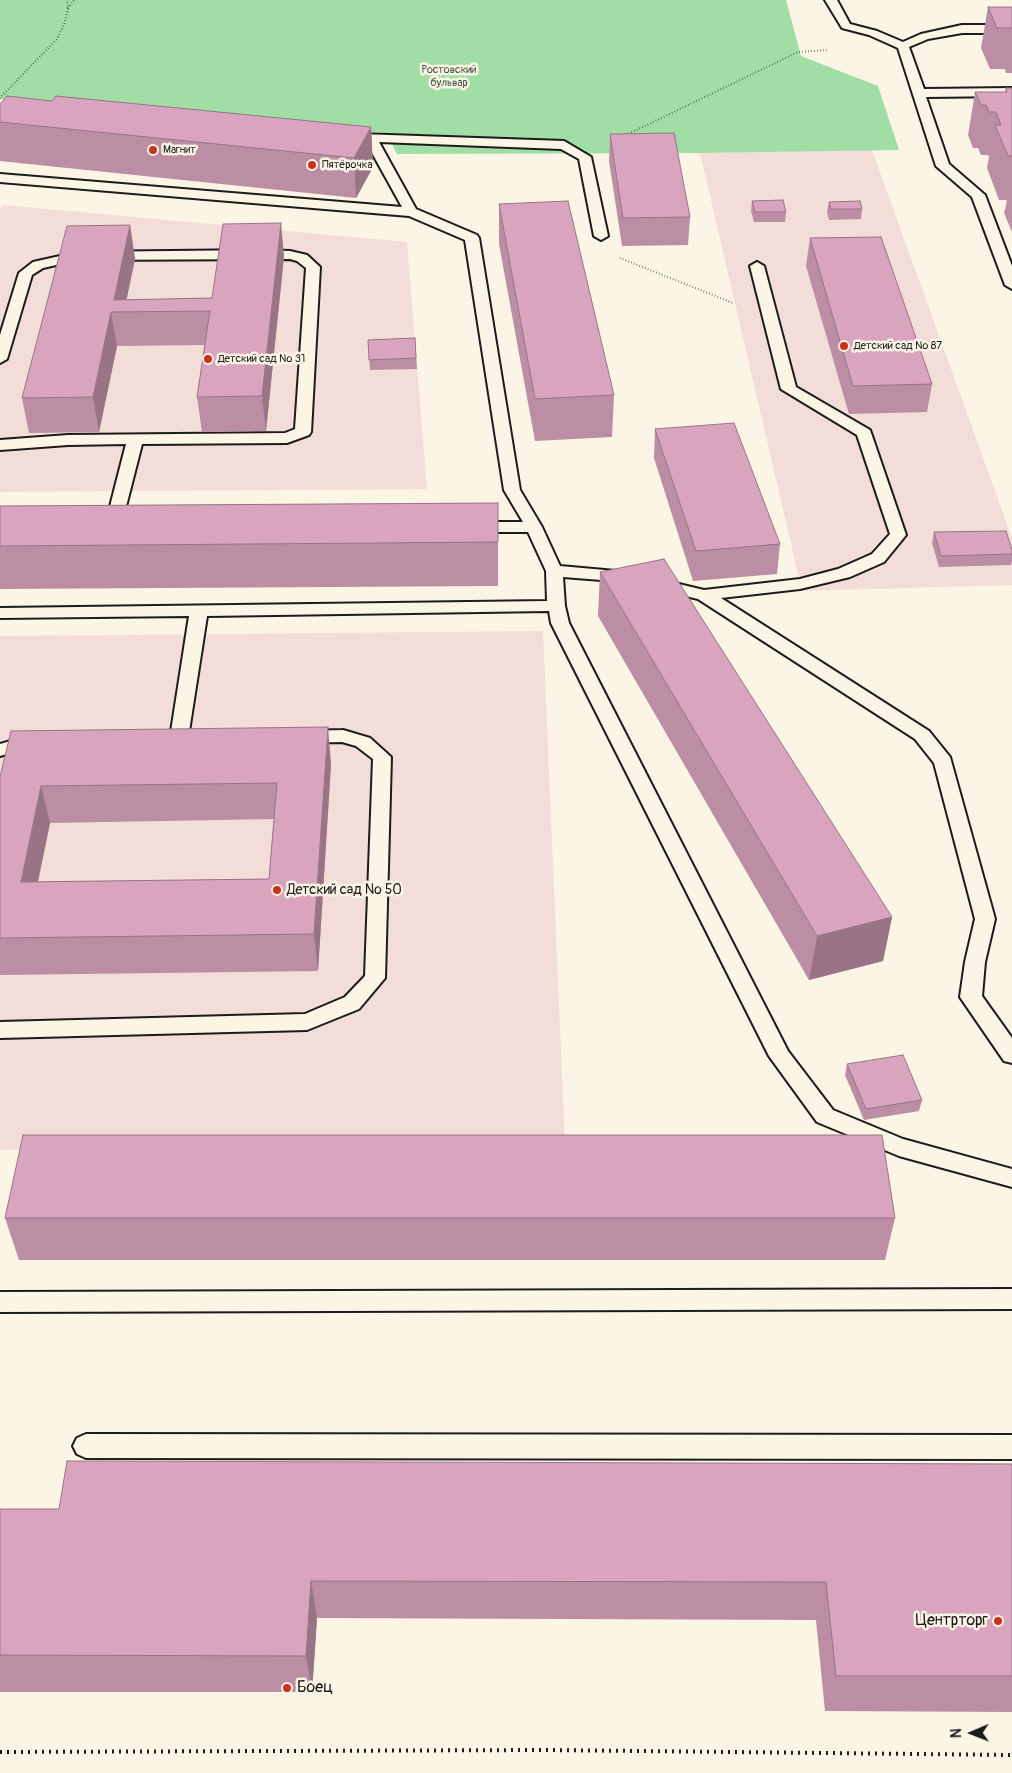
<!DOCTYPE html>
<meta charset="utf-8">
<style>
body{margin:0}
#map{position:relative;width:1012px;height:1773px;overflow:hidden;background:#fcf5e5;font-family:Pangolin,sans-serif}
canvas{display:block}
.north{position:absolute;left:947px;top:1708px;width:50px;height:50px;-webkit-text-stroke:4px #fcf5e5;paint-order:stroke;rotate:269deg;font-size:14px;font-weight:700;line-height:20px;text-align:center;color:#1c1c1c}
.north::after{content:'';display:block;margin:auto;width:18px;height:22px;background:#1c1c1c;clip-path:polygon(50% 0,100% 100%,50% 72%,0 100%)}
</style>
<div id="map">
<canvas width="1012" height="1773"></canvas>
<div class="north">N</div>
</div>
<script>
const g = document.querySelector('canvas').getContext('2d');
g.lineJoin = 'round';
function fill(path, color) { g.fillStyle = color; g.fill(path, 'evenodd'); }
const toPath = rows => new Path2D(rows.map(r => 'M' + r).join(''));
function strokePath(path, color, width, dash) { g.strokeStyle = color; g.lineWidth = width; g.lineCap = dash ? 'butt' : 'round'; g.setLineDash(dash || []); g.stroke(path); }
function drawText(font, color, halo, rows, align = 'center') {
  g.font = font + ' Pangolin,sans-serif'; g.lineWidth = 5; g.setLineDash([]); g.textBaseline = 'middle'; g.strokeStyle = halo; g.fillStyle = color; for (const [text, x, y, turn = 0] of rows) {
    g.save(); g.translate(x, y); g.rotate((+turn || 0) * Math.PI / 180); g.textAlign = isNaN(turn) ? turn : align; if (halo) g.strokeText(text, 0, 0); g.fillText(text, 0, 0); g.restore();
  }
}
const built = toPath([
 [872,150,1012,538,1012,585,802,591,700,153],
 [4,205,407,242,427,489,0,492,0,209],
 [543,631,565,1144,0,1150,0,636]
]);
const green = toPath([
 [0,0,786,0,801,56,878,86,899,150,700,153,397,154,386,133,0,99]
]);
const pathFar1 = toPath([
 [68,8,74,0],
 [0,98,57,39,64,25,68,9,67,0],
 [626,135,798,52,828,50],
 [620,258,733,303]
]);
const path = toPath([
 [0,1752,544,1750,1012,1755]
]);
const lane = toPath([
 [825,0,837,0,850,24,877,31,903,42,921,34,962,25,1012,25,1012,33,962,33,928,39,909,47,924,89,1012,88,1012,96,926,97,949,164,985,195,1012,266,1012,289,1005,285,972,197,936,166,898,48,869,35,842,28,825,0],
 [360,134,564,141,591,157,608,236,601,240,594,236,579,159,561,149,379,142,416,209,477,235,479,238,520,490,542,527,560,566,627,572,633,573,636,577,633,581,627,582,563,577,565,606,569,623,788,1051,833,1110,903,1139,1012,1169,1012,1187,899,1156,817,1122,769,1056,551,623,549,611,207,616,188,738,186,742,179,744,172,742,170,738,189,616,0,618,0,608,547,601,546,571,528,532,472,532,466,531,464,527,466,523,472,522,523,522,504,490,465,240,409,216,0,182,0,174,402,207,366,142,355,141,354,138,360,134],
 [263,250,290,251,307,255,320,267,311,432,309,435,287,443,142,444,120,530,118,534,112,535,106,534,104,530,126,444,68,445,0,450,0,440,68,435,285,433,295,429,306,268,297,261,290,259,78,260,43,268,32,275,7,359,0,363,0,335,19,273,33,262,78,252,263,250],
 [757,262,764,266,796,387,870,430,906,535,884,562,850,577,800,589,721,598,929,731,950,757,995,919,985,962,982,996,1012,1038,1012,1063,1004,1061,960,997,965,962,975,919,934,763,915,739,698,599,652,588,649,584,652,580,658,579,704,590,800,579,838,569,872,554,890,534,857,435,781,389,750,266,757,262],
 [343,730,370,738,391,757,385,978,359,1009,307,1030,0,1038,0,1022,305,1014,345,997,365,976,373,759,356,746,342,742,303,743,296,741,294,737,296,733,303,731,343,730],
 [34,734,41,736,43,740,41,744,0,756,0,744,34,734],
 [1012,1289,1012,1309,0,1312,0,1292,1012,1289],
 [86,1434,1012,1435,1012,1459,86,1458,77,1454,73,1446,77,1438,86,1434]
]);
const wall = toPath([
 [988,7,1012,7,1012,73,1006,73,1005,69,990,69,981,48],
 [1006,88,1012,88,1012,232,1004,213,1007,201,1006,200,999,200,987,168,989,157,988,155,981,155,978,148,973,148,968,135,975,92,1005,92],
 [52,101,371,127,373,167,356,198,0,161,0,104],
 [610,134,690,217,688,245,622,246,609,161],
 [752,201,786,212,785,222,754,222,751,211],
 [829,202,862,209,861,219,829,220,827,212],
 [499,204,614,395,612,437,535,441,499,244],
 [130,225,135,259,126,300,212,298,284,256,266,431,202,432,197,397,205,345,117,346,99,432,29,433,22,398],
 [810,238,932,384,927,412,849,414,806,266],
 [415,338,417,369,370,370,368,340],
 [655,429,780,544,777,574,693,581,654,458],
 [498,503,498,586,0,589,0,506],
 [934,532,1012,550,1012,561,1011,565,939,567,932,543],
 [600,572,892,917,883,961,809,980,598,616],
 [331,764,318,971,0,975,0,777],
 [274,819,269,879,38,882,50,823],
 [847,1064,922,1100,919,1111,864,1120,845,1075],
 [5,1218,895,1218,885,1260,19,1260],
 [1012,1464,1012,1712,825,1711,816,1620,317,1618,312,1692,0,1692,0,1509,59,1509]
]);
const shadedWall = toPath([
 [371,127,373,167,356,198,354,158],
 [281,223,284,256,266,431,262,396],
 [130,225,135,259,124,312,114,300],
 [111,312,117,346,99,432,93,397],
 [328,727,331,764,318,971,314,934],
 [41,786,50,823,30,919,21,882],
 [892,917,883,961,809,980,817,936],
 [311,1581,317,1618,312,1692,306,1656]
]);
const building = toPath([
 [988,7,1012,7,1012,28,997,28,988,7],
 [1006,88,1012,88,1012,156,1008,156,995,125,1001,125,996,112,989,112,986,105,981,105,975,92,1007,92,1006,88],
 [7,96,52,101,56,96,371,127,354,158,0,122,0,104,7,96],
 [674,133,690,217,623,218,610,134,674,133],
 [783,200,786,212,755,212,752,201,783,200],
 [568,201,614,395,535,399,499,204,568,201],
 [860,201,862,209,831,209,829,202,860,201],
 [281,223,262,396,197,397,210,311,111,312,93,397,22,398,67,226,130,225,114,300,212,298,223,224,281,223],
 [881,237,932,384,853,386,810,238,881,237],
 [415,338,416,358,369,360,368,340,415,338],
 [734,423,780,544,696,551,655,429,734,423],
 [498,503,498,542,0,546,0,506,498,503],
 [1006,531,1012,550,1012,554,941,556,934,532,1006,531],
 [664,559,892,917,817,936,600,572,664,559],
 [328,727,314,934,0,938,0,777,11,731,328,727],
 [277,783,269,879,21,882,41,786,277,783],
 [903,1055,922,1100,866,1109,847,1064,903,1055],
 [23,1135,882,1135,895,1218,5,1218,23,1135],
 [67,1461,1012,1464,1012,1676,836,1676,826,1582,311,1581,306,1656,0,1655,0,1509,59,1509,67,1461]
]);
const markers = [
 [153,150,5,"#c8321e"],
 [312,165,5,"#c8321e"],
 [844,346,5,"#c8321e"],
 [208,359,5,"#c8321e"],
 [277,890,5,"#c8321e"],
 [998,1621,5,"#c8321e"],
 [287,1688,5,"#c8321e"]
];
const farParknames = [
 ["Ростовский",449,70],
 ["бульвар",449,83]
];
const farPoinames = [
 ["Магнит",163,150],
 ["Пятёрочка",322,165],
 ["Детский сад № 87",854,346],
 ["Детский сад № 31",218,359]
];
const poiNames = [
 ["Детский сад № 50",287,890]
];
const nearPoinames = [
 ["Центрторг",988,1621],
 ["Боец",297,1688,"left"]
];
fill(built, '#f2ddd9');
fill(green, '#a0dea6');
strokePath(lane, '#1c1c1c', 4);
strokePath(pathFar1, '#1c1c1c', 2, [0.5, 2.5]);
strokePath(path, '#1c1c1c', 4, [2, 5]);
fill(lane, '#fcf5e5');
fill(wall, '#bb8ea3');
fill(shadedWall, '#987485');
fill(building, '#d9a5be');
strokePath(building, '#987485', 1);
for (const [x, y, r, color] of markers) { const dot = new Path2D(); dot.arc(x, y, r, 0, 2 * Math.PI); g.fillStyle = color; g.fill(dot); strokePath(dot, '#fcf5e5', 2); }
drawText('11px', '#445645', '#fcf5e5', farParknames);
drawText('11px', '#1c1c1c', '#fcf5e5', farPoinames, 'left');
drawText('14px', '#1c1c1c', '#fcf5e5', poiNames, 'left');
drawText('16px', '#1c1c1c', '#fcf5e5', nearPoinames, 'right');
</script>
